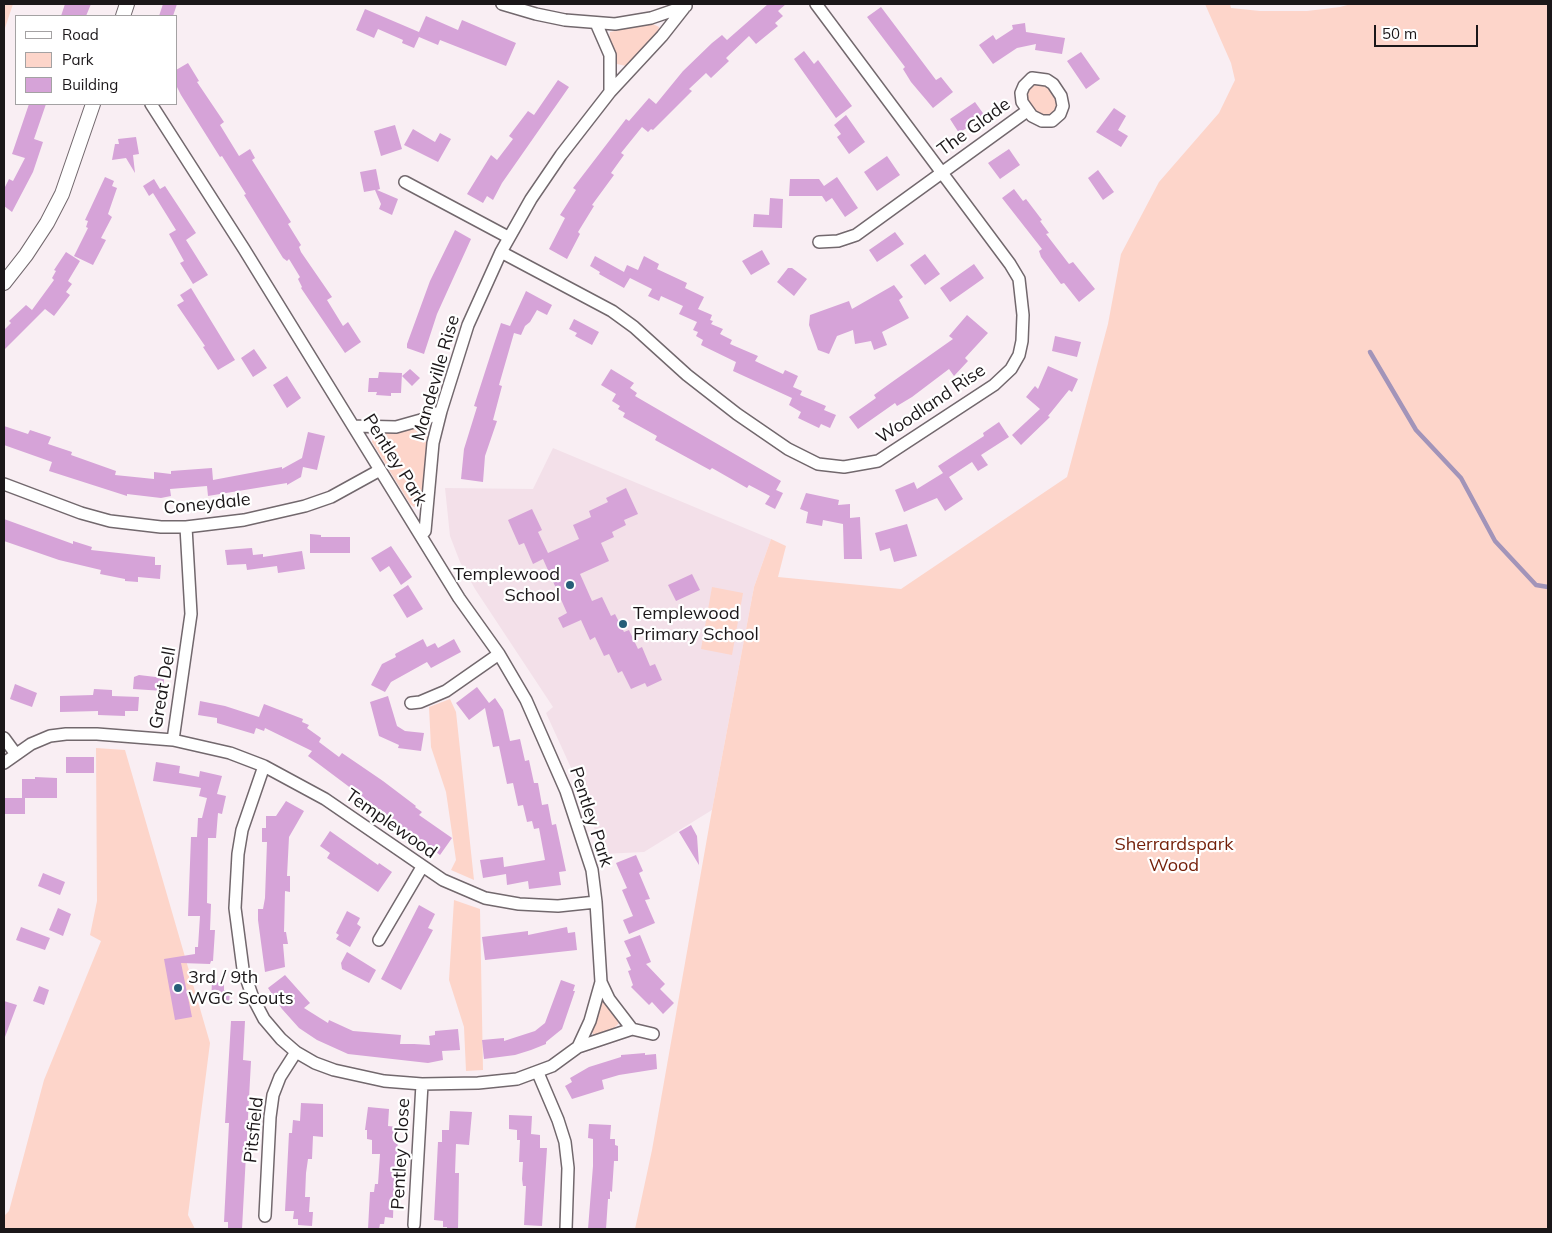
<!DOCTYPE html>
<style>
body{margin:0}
#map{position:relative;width:1552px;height:1233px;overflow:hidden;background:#f9eef3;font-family:Mulish,sans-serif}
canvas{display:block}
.frame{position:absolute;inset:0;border:5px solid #1b1719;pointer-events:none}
.legend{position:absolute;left:15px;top:15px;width:162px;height:90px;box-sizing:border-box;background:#fff;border:1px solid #a4a2a3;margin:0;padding:6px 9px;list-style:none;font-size:15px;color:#1b1719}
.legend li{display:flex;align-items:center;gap:10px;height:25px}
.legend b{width:25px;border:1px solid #a4a2a3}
.scale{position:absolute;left:1374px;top:25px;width:104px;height:22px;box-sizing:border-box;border:2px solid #1b1719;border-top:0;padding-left:6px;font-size:15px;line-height:18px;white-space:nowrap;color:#1b1719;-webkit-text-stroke:4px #fff;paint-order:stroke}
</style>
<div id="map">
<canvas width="1552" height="1233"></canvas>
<div class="frame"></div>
<ul class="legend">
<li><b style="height:6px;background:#fff"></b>Road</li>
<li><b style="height:14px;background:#fdd5ca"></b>Park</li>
<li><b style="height:14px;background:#d6a3d8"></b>Building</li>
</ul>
<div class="scale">50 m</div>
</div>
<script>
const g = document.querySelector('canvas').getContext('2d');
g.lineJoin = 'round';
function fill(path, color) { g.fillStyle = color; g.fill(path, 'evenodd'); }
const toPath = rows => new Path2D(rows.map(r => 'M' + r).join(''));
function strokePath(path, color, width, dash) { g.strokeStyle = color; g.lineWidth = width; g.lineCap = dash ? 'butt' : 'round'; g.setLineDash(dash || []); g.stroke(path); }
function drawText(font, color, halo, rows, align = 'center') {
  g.font = font + ' Mulish,sans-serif'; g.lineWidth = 4.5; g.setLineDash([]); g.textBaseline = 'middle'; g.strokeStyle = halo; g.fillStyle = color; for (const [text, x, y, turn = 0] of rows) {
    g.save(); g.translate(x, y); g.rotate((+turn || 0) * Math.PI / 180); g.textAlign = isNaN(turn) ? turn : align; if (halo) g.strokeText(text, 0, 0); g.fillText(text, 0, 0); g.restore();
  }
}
const built = toPath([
 [553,448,771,539,754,587,712,810,644,852,603,854,582,792,546,713,553,707,475,589,460,562,450,536,445,488,533,489]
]);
const green = toPath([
 [4,4,13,4,4,31],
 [1205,4,1230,4,1231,8,1260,11,1307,11,1340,7,1351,4,1548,4,1548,1229,635,1229,652,1150,712,810,754,587,771,539,786,546,778,577,901,589,1067,477,1108,324,1121,254,1159,182,1219,113,1235,80,1231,63],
 [651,23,659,27,658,34,626,66,617,64,609,39,610,32],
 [1042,82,1055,91,1058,108,1053,116,1038,115,1027,102,1025,93,1031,83],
 [420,426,426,429,427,434,423,502,421,505,414,507,410,504,372,442,373,438,379,434],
 [712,587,743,593,732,655,701,649],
 [450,699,456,712,474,880,451,870,456,860,446,792,431,747,429,707],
 [96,748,125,750,210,1043,188,1215,195,1229,4,1229,4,1216,9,1211,44,1080,101,941,90,935,97,901],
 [454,900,480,909,483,1070,466,1071,464,1027,449,980],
 [604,1001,619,1023,614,1028,594,1036,592,1032,602,1002]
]);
const stream = toPath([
 [1370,352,1416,430,1461,478,1495,541,1536,585,1548,587]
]);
const building = toPath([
 [65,4,91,4,86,16,61,16],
 [163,4,177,4,173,16,159,16],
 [768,4,786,4,778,11,783,16,775,23,778,26,756,44,749,36,726,58,729,61,711,78,706,73,689,89,692,91,653,130,651,129,648,132,642,127,621,153,624,155,611,173,614,175,592,205,594,206,578,232,580,234,567,259,549,249,565,218,560,215,576,190,573,188,626,119,629,121,649,98,656,104,683,71,712,43,722,35,727,40],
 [881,7,936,80,941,77,953,92,933,108,911,82,903,69,905,67,867,17],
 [365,9,419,32,426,16,458,30,462,20,516,43,506,66,440,40,438,45,419,37,414,48,402,43,403,40,378,29,374,38,356,30],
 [1025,23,1026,32,1065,38,1062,54,1035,50,1036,44,1017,48,993,64,979,45,993,35,996,40,1013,29,1012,25],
 [804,51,814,64,818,60,852,106,836,118,794,59],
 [1081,52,1100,79,1086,89,1067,61],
 [188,63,199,81,197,82,224,122,220,125,239,156,250,149,255,158,252,160,291,222,288,224,301,245,299,247,301,252,332,297,327,300,343,326,348,322,361,342,345,353,301,288,302,287,298,279,300,277,289,259,287,261,283,258,244,195,246,194,222,156,220,157,181,95,176,85,176,70],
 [558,80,569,87,502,183,493,200,487,196,483,203,467,194,491,155,497,160,513,139,509,136,528,111,534,115],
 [975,102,985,116,959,133,950,119],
 [29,104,46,104,34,139,43,142,33,172,12,212,4,206,4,189,9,179,13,181,25,158,12,154],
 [1114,108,1126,116,1118,130,1128,136,1121,147,1096,132],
 [846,115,865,142,849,154,837,137,841,134,834,125],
 [395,125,402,149,381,156,374,131],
 [413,129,435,142,440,133,451,139,438,162,404,145],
 [136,137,139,154,133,155,135,173,126,158,112,160,115,144,119,144,118,139],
 [1009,149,1020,165,1000,179,988,163],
 [887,156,900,175,877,191,864,172],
 [376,169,380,189,377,190,398,199,392,215,379,209,381,204,375,190,364,192,360,172],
 [1098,170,1114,192,1103,200,1088,178],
 [105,177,114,181,112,186,117,188,108,214,112,217,101,238,106,240,93,265,74,256,88,228,86,227,88,221,85,220],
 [837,177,858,208,845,217,832,198,826,202,822,196,789,196,790,179,819,179,824,186],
 [154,179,160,189,165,186,196,233,186,240,208,275,193,284,180,263,184,261,169,234,176,230,153,193,149,196,143,186],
 [1014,189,1023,201,1026,199,1042,220,1040,221,1049,233,1046,234,1069,264,1073,262,1095,289,1079,302,1064,283,1061,284,1041,257,1039,251,1042,249,1002,198],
 [770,198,783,199,782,228,753,227,754,214,769,215],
 [455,230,471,239,437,314,424,354,407,348,407,344,430,281],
 [895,232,904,244,877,262,869,250],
 [762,250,770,264,751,275,742,261],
 [66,252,80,261,68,281,72,284,66,292,70,295,54,316,45,309,4,350,4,330,11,323,9,321,26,305,32,310,54,280,52,278,56,271,54,270],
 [925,254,940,274,925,285,910,265],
 [595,256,624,272,627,265,638,270,644,256,659,264,657,269,687,283,685,288,704,297,698,309,712,315,710,320,713,321,711,324,723,329,720,334,732,340,730,344,758,356,755,361,783,374,785,370,798,376,793,387,802,391,800,395,826,406,824,410,836,415,830,428,821,424,819,428,798,418,801,412,789,405,792,398,733,371,736,362,701,345,703,340,696,336,698,332,693,330,697,322,679,314,683,306,661,296,659,301,648,296,652,289,630,278,624,288,599,274,600,272,590,266],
 [974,264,984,278,950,302,940,288],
 [788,268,792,268,807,279,794,296,777,282],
 [894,285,903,297,899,300,909,318,882,332,887,345,874,350,871,341,855,344,853,330,837,336,829,354,818,350,809,325,810,315,849,301,852,309],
 [191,288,235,360,218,370,203,347,205,346,177,305,184,301,180,295],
 [526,291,552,305,547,315,537,310,530,322,525,326,521,335,514,333,499,385,502,386,493,420,497,421,485,456,483,482,461,479,464,449,477,407,474,406,494,344,501,323,510,326],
 [967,315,988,333,965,358,968,361,954,376,949,369,912,397,897,406,895,403,858,429,849,417,876,398,874,395,892,382,953,339,949,336],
 [574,319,599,332,592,345,575,336,577,333,569,329],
 [1055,336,1081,342,1077,357,1052,351],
 [254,349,267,368,253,377,241,358],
 [1048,366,1078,379,1072,392,1069,390,1048,416,1050,417,1021,445,1012,435,1040,409,1026,397,1035,386,1038,389],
 [410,369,420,378,412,386,402,376],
 [611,369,634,383,630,388,637,393,635,396,781,481,776,490,783,493,775,509,765,504,770,496,749,485,747,488,712,468,710,470,655,440,657,436,623,417,625,413,618,409,620,406,612,401,616,394,601,385],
 [379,372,402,373,401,393,391,393,391,396,376,395,377,392,368,392,369,378,378,378],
 [287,376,301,398,287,408,273,385],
 [999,422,1009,437,981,455,988,465,978,471,972,462,949,477,963,499,945,511,937,498,904,512,895,490,914,482,917,489,943,473,938,466,984,436,983,433],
 [4,426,28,434,30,430,51,437,48,444,72,452,71,455,116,471,115,475,154,479,154,472,171,474,171,471,212,468,213,480,282,467,282,469,302,458,308,432,325,436,317,470,303,467,301,477,287,485,287,483,208,496,207,486,170,489,171,496,161,498,127,494,127,496,49,471,52,462,4,445],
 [626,488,638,514,624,520,626,525,612,532,614,537,601,543,609,561,580,574,592,601,602,597,611,616,615,614,624,632,629,630,638,649,642,647,650,666,655,664,662,680,647,687,645,683,631,689,622,671,618,673,609,654,604,656,595,637,590,640,581,620,563,628,558,618,567,613,543,559,533,564,524,543,519,545,508,520,532,509,542,530,538,532,548,553,579,539,573,525,591,517,589,511,608,502,606,498],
 [806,493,839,500,838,505,850,504,850,518,860,517,862,559,844,559,843,524,823,520,822,526,806,523,808,512,800,509],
 [4,519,73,544,73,541,92,547,91,550,155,557,155,565,161,565,160,579,138,577,138,582,125,581,125,579,100,574,101,570,59,560,4,541],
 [907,524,917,556,894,562,890,548,880,551,875,533],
 [310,534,321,535,321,537,350,537,350,553,310,553],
 [391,546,412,577,401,585,389,566,380,572,371,558],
 [252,548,253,555,263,554,263,557,302,551,305,569,278,573,277,566,247,570,246,564,227,565,225,550],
 [692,574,700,590,676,601,668,585],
 [408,585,423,609,407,618,393,595],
 [423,639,427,647,435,643,438,648,454,639,461,652,431,668,427,662,391,682,385,692,371,685,382,664,396,657,395,654],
 [139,675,164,678,164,691,133,689,134,677],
 [15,684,37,693,32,707,10,699],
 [477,687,489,703,495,698,503,710,510,741,520,739,525,761,529,760,534,783,538,783,542,805,548,804,552,825,556,824,566,871,559,872,561,885,529,889,528,881,507,885,506,874,483,878,480,860,503,857,504,867,545,860,539,828,534,829,532,821,527,822,523,805,518,806,513,783,507,784,499,746,493,747,485,708,469,720,456,703],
 [94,689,112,690,112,696,139,697,138,711,125,711,125,716,98,715,98,711,60,712,60,696,93,695],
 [388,696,397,726,405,731,424,733,421,751,398,748,399,745,379,736,370,702],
 [200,701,225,706,259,717,264,704,303,719,302,722,309,725,307,728,321,738,319,742,339,757,342,753,383,781,416,806,415,807,422,812,419,815,452,838,440,855,308,756,312,751,265,728,264,731,256,728,254,734,217,723,217,718,198,715],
 [66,757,94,757,94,773,66,773],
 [156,762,180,766,179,773,199,777,200,771,222,776,217,794,226,796,222,814,218,813,216,838,208,838,207,903,211,904,210,930,215,930,213,961,211,961,210,964,181,963,192,1017,175,1020,164,959,195,954,195,947,198,947,200,916,188,916,191,837,197,837,198,818,202,818,207,798,199,796,201,788,153,781],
 [35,777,57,778,57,798,22,798,22,779,35,779],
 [4,798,25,798,25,814,4,814],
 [286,801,304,811,289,837,287,876,290,876,290,892,285,891,284,932,286,932,288,944,283,944,285,967,265,972,258,920,258,909,263,909,265,898,267,842,262,842,262,828,266,828,266,816,276,816],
 [691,825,697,836,699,865,679,832],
 [330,831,378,865,379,863,392,872,378,892,327,858,330,853,320,846],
 [636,855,643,871,639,873,650,899,645,900,655,923,629,934,623,920,633,916,622,890,627,888,616,863],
 [43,873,65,882,60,895,38,886],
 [419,905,435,914,428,928,433,930,401,990,381,979],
 [58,908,71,914,63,936,49,930],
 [347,911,360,918,357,924,361,927,350,947,336,939,339,935,336,933],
 [21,927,50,938,45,950,16,940],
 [567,927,568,933,575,932,577,950,485,960,482,937,528,931,528,935],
 [640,935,651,962,646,964,665,984,660,989,674,1003,663,1014,652,1002,649,1005,631,987,633,985,628,971,631,970,626,958,631,956,624,941],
 [347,952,376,970,369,983,342,969,341,963],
 [285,975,310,1003,304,1008,328,1023,329,1020,353,1031,401,1035,400,1044,414,1044,430,1045,429,1036,435,1035,435,1031,458,1029,460,1050,442,1051,443,1060,428,1063,348,1054,317,1040,299,1028,282,1009,268,988],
 [561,980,575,985,573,991,575,991,562,1029,546,1042,546,1044,531,1050,515,1055,484,1059,482,1040,504,1038,504,1041,535,1031,545,1023],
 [212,982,224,983,224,990,230,990,229,1004,211,1003],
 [39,986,49,990,44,1005,33,1001],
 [4,1001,17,1005,5,1037,4,1037],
 [231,1021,245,1021,243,1060,251,1061,242,1229,228,1229,228,1222,224,1222,229,1123,225,1123],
 [645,1053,645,1055,656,1054,657,1069,619,1075,602,1080,604,1089,572,1099,565,1086,572,1082,570,1078,589,1067,621,1057,621,1055],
 [301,1103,323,1104,323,1137,313,1136,312,1159,308,1159,306,1173,305,1197,310,1197,309,1212,313,1212,312,1226,298,1225,298,1219,293,1219,294,1211,285,1211,289,1133,292,1133,293,1120,300,1121],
 [368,1107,389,1109,388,1126,397,1127,396,1139,398,1139,397,1155,395,1155,393,1218,385,1217,384,1224,380,1224,379,1229,368,1229,370,1192,374,1192,375,1184,378,1184,380,1154,372,1154,372,1140,367,1139,367,1130,365,1130],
 [450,1111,472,1112,469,1145,456,1144,455,1173,459,1173,458,1229,447,1229,447,1227,443,1227,443,1221,434,1220,438,1142,442,1142,442,1130,449,1130],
 [509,1115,532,1116,531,1134,540,1135,540,1148,547,1148,542,1226,524,1225,526,1186,523,1186,522,1179,523,1162,519,1162,520,1140,517,1140,517,1130,509,1129],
 [589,1124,611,1125,610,1139,615,1139,615,1145,618,1146,618,1161,614,1161,612,1192,610,1191,610,1199,608,1199,606,1229,588,1229,593,1166,593,1139,588,1138]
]);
const minor = toPath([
 [502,4,536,14,565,20,615,24,651,18,686,6],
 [596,23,610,55,610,92],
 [1032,78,1047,80,1053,84,1061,96,1063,106,1060,114,1052,121,1042,121,1032,116,1022,102,1021,93,1024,86,1032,78],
 [151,104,244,249,459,598,499,654,526,700,566,791,592,870,596,902,601,982,590,1021,578,1047,552,1066,517,1079,478,1083,422,1084,384,1081,334,1070,315,1063,296,1052,281,1039,264,1019,253,998,243,969,235,908,238,854,242,830,264,766],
 [405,182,508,237],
 [819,242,838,241,856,235,1027,111],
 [501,252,612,311,634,327,687,375,737,414,788,449,818,464,844,467,878,461,994,385,1011,369,1019,355,1022,341,1023,315,1019,279,1010,264,816,4],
 [354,426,396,427,428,418,441,411],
 [4,484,81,513,110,521,161,527,186,527,244,520,305,506,331,497,380,470],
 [421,535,425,531,433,443,441,411,468,325,501,252,531,199,561,155,610,92,662,36,684,8],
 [411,703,420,702,446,691,499,654],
 [4,738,15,753],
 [173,740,230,753,264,766,325,799,443,880,485,898,519,904,558,906,596,902],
 [4,763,31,744,50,736,66,734,97,734,173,740,191,614,186,527],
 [379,940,422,867],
 [601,982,609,999,632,1029,653,1034],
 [578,1047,632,1029],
 [538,1073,558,1120,565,1142,568,1168,566,1229],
 [265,1216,270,1117,273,1095,280,1077,296,1052],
 [414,1225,422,1084]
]);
const tertiary = toPath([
 [123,16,127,4],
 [4,283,26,255,47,223,62,194,93,104]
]);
const markers = [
 [570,585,5,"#265e78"],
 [623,624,5,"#265e78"],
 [178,988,5,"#265e78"]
];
const streetNames = [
 ["The Glade",974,127,-36],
 ["Mandeville Rise",436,378,-74],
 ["Woodland Rise",931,404,-34],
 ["Pentley Park",395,460,58],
 ["Coneydale",207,504,-6],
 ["Great Dell",163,688,-80],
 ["Pentley Park",591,817,72],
 ["Templewood",391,824,35],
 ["Pitsfield",254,1130,-84],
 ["Pentley Close",401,1154,-87]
];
const poiNames = [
 ["Templewood",560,575,"right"],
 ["School",560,596,"right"],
 ["Templewood",633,614],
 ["Primary School",633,635],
 ["3rd / 9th",188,978],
 ["WGC Scouts",188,999]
];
const parkNames = [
 ["Sherrardspark",1174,845],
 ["Wood",1174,866]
];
fill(built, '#f3e0e9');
fill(green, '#fdd5ca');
strokePath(stream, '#a294b9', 4.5);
fill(building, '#d6a3d8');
strokePath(minor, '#72686d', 14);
strokePath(tertiary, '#72686d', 16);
strokePath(minor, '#fff', 11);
strokePath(tertiary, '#fff', 14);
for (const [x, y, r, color] of markers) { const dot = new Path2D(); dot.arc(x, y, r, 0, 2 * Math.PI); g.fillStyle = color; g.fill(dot); strokePath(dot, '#fff', 2); }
drawText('18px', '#1b1719', '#fff', streetNames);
drawText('18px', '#1b1719', '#fff', poiNames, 'left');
drawText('18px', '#731f08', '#fff', parkNames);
</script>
